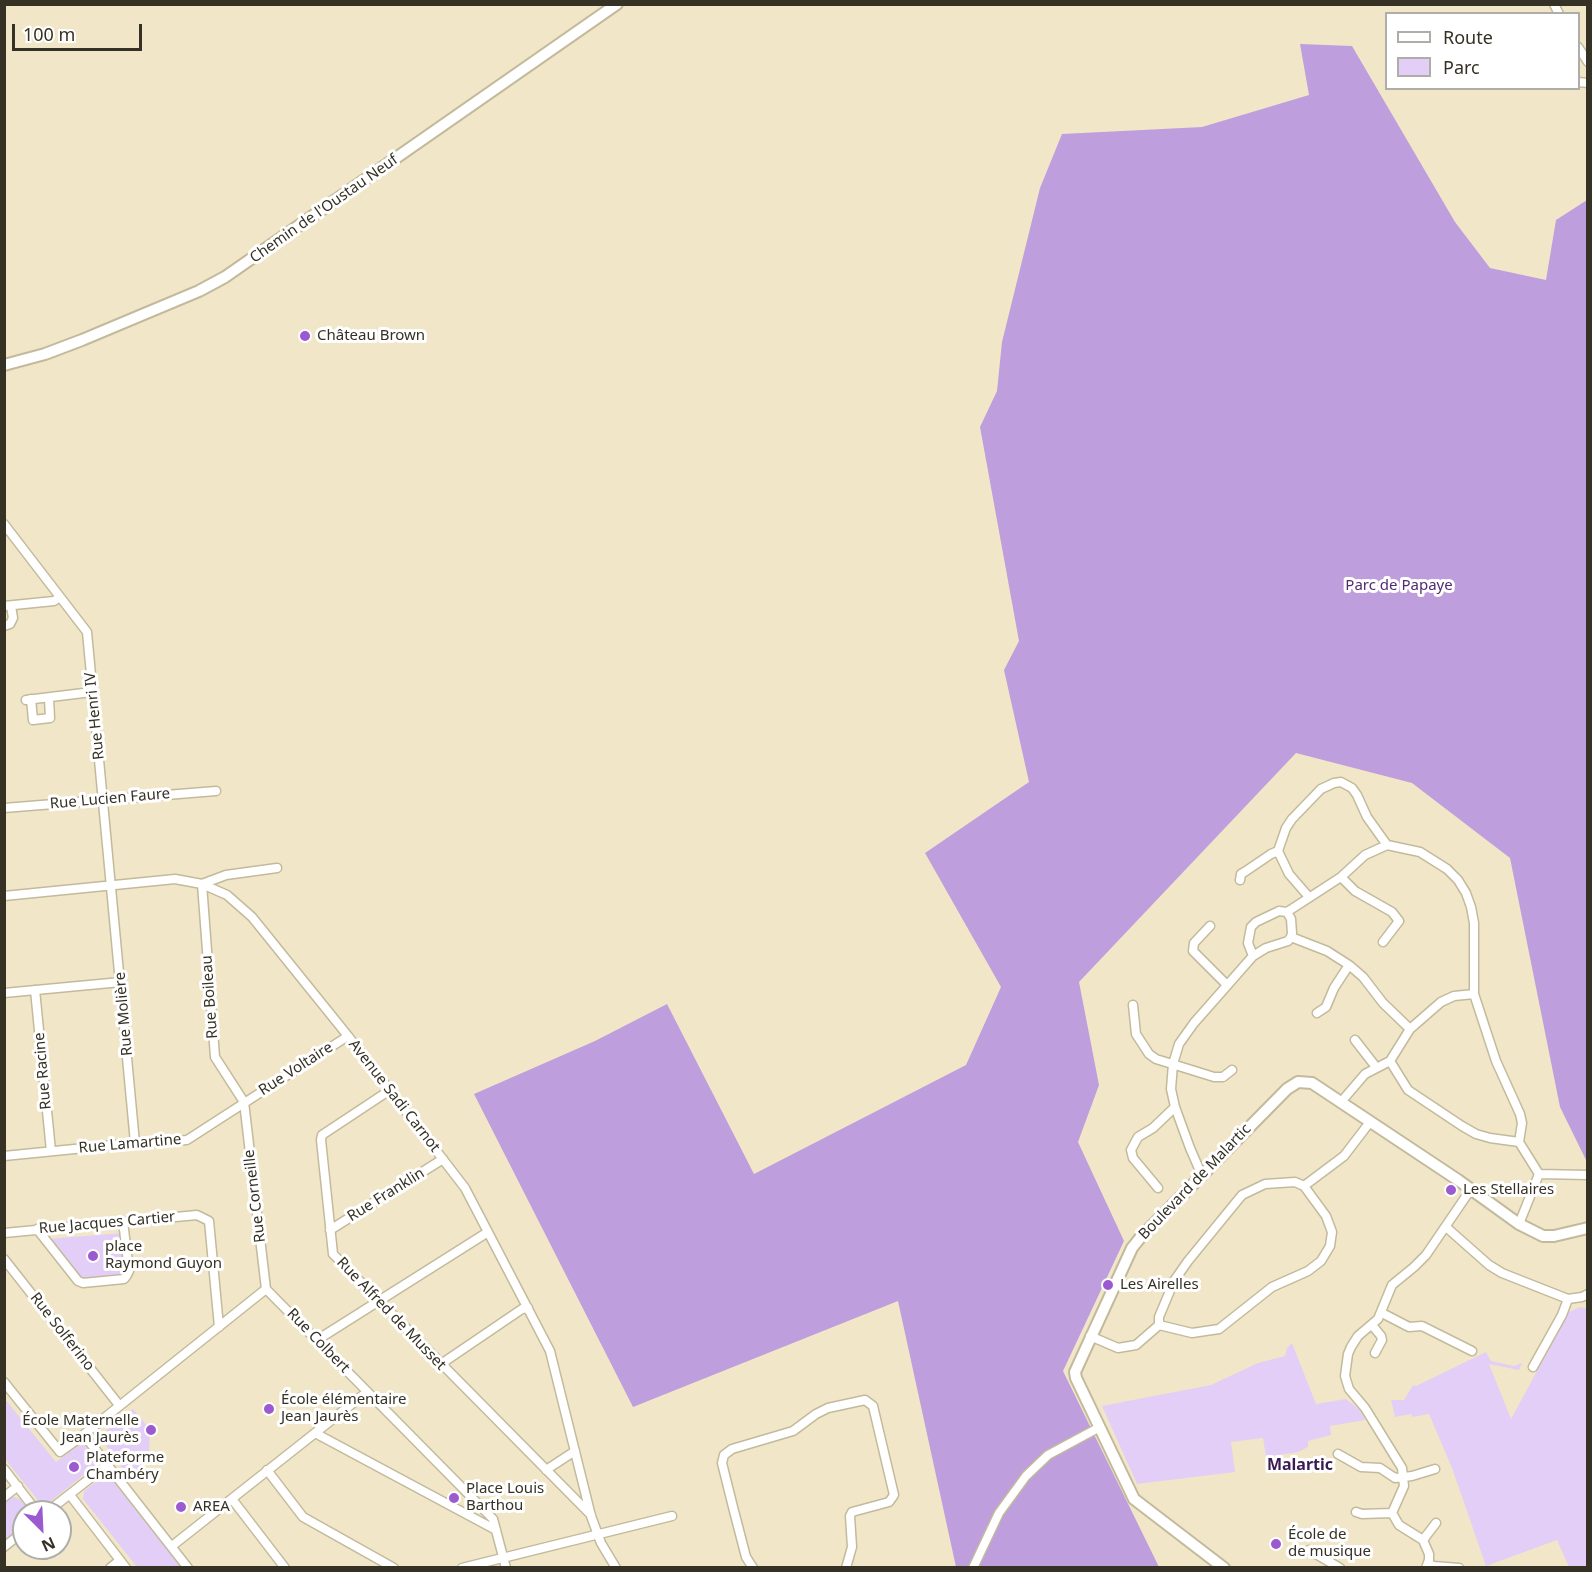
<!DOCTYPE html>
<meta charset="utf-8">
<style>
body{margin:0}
#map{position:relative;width:1592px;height:1572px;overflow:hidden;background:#f1e7c8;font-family:"Noto Sans",sans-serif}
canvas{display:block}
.frame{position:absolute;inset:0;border:6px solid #353125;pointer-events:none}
.legend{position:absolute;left:1385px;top:12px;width:195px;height:78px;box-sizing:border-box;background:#fff;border:2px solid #aeada8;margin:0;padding:8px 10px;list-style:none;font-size:18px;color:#353125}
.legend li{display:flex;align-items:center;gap:12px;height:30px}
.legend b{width:30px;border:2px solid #aeada8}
.north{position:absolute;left:12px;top:1500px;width:60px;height:60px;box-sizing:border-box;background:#fff;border:2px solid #aeada8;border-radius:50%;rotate:156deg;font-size:16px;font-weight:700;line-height:24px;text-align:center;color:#353125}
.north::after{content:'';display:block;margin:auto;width:21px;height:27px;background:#9b5acf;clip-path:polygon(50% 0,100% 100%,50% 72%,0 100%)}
.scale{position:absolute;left:12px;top:24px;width:130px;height:27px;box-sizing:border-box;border:3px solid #353125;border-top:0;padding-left:8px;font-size:18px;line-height:21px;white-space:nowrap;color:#353125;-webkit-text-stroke:4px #fff;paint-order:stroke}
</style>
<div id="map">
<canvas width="1592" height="1572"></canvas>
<div class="frame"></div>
<ul class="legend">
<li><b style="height:8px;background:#fff"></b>Route</li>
<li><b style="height:16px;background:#e2cef6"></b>Parc</li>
</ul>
<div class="north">N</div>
<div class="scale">100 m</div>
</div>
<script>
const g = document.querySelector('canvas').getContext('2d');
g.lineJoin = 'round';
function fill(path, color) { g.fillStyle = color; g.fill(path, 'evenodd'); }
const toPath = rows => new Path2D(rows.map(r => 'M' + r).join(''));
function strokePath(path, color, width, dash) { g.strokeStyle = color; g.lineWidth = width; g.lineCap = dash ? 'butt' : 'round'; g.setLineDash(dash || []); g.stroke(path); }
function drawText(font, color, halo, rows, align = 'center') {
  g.font = font + ' "Noto Sans",sans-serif'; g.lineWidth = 6; g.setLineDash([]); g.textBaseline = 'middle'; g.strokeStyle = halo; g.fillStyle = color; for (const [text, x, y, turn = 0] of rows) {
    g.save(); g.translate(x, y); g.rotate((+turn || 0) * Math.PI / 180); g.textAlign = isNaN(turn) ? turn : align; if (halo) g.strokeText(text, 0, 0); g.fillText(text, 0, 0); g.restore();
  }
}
const green = toPath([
 [123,1233,125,1275,83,1281,48,1239],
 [1580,1307,1588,1309,1587,1567,1569,1567,1557,1540,1486,1566,1452,1468,1429,1414,1412,1417,1411,1414,1395,1417,1391,1400,1404,1400,1413,1385,1416,1386,1486,1352,1491,1361,1514,1366,1522,1363,1519,1370,1489,1364,1511,1419,1569,1312],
 [1292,1343,1316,1404,1346,1399,1359,1409,1365,1420,1330,1426,1331,1435,1308,1441,1308,1447,1298,1452,1266,1457,1263,1438,1231,1442,1235,1472,1137,1484,1102,1406,1211,1385,1258,1363,1285,1356,1287,1348],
 [4,1398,56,1462,78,1446,84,1445,96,1460,95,1466,46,1505,41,1504,5,1459],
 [133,1409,150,1429,149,1454,141,1469,129,1476,111,1453,100,1436],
 [109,1476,181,1567,137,1567,83,1499,84,1491,102,1477],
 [11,1496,20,1499,30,1512,24,1512,24,1526,5,1541,5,1502]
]);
const forest = toPath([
 [1300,44,1352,46,1455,222,1490,268,1546,280,1556,220,1587,200,1587,1159,1586,1160,1560,1107,1510,858,1412,783,1296,753,1079,982,1099,1085,1078,1142,1124,1241,1063,1371,1159,1567,956,1567,898,1301,633,1407,474,1094,595,1041,667,1004,754,1174,966,1065,1001,987,925,853,1029,782,1004,670,1019,641,980,427,997,391,1002,342,1040,188,1062,134,1202,127,1309,95]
]);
const minor = toPath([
 [1554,4,1559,14],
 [1578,47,1588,62],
 [1578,82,1588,83],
 [4,524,87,632,135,1143],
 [4,606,54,601,60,597],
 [4,626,10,624,13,618,11,606],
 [31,699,33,720,50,718,49,698],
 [26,700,92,692],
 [4,808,216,791],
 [1341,877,1355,891,1392,912,1399,921,1383,942],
 [1240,880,1241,874,1246,871,1271,854,1278,851],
 [4,896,175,879,202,884,227,895,252,917,348,1036,465,1188,550,1351,591,1516,601,1543,616,1568],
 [1309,897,1289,874,1278,851,1286,828,1292,819,1321,789,1334,783,1341,782,1352,788,1357,795,1367,817,1387,845],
 [1279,911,1287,912,1291,919,1292,933,1291,937,1288,941,1266,948,1253,956,1248,943,1251,927,1256,922,1279,911],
 [1287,912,1341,877,1365,855,1387,845,1420,852,1447,869,1458,880,1466,893,1471,907,1474,923,1474,994,1496,1061,1520,1114,1522,1123,1519,1142],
 [1210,926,1194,943,1193,951,1227,985],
 [1291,937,1327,951,1349,965,1363,977,1383,1003,1410,1029],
 [35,990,51,1151],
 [4,993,121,982],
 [1133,1005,1136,1034,1149,1054,1156,1059,1214,1077,1223,1077,1232,1070],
 [1317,1013,1326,1007,1334,988,1349,965],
 [1355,1040,1376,1067],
 [1390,1061,1410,1029,1441,1002,1454,996,1474,994],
 [390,1090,322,1135,321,1140,333,1254,591,1515],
 [1341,1102,1365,1074,1390,1061,1408,1090,1462,1126,1476,1134,1490,1138,1519,1142,1539,1174,1588,1175],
 [4,1156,135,1143,187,1140,348,1036],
 [1203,1174,1200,1171,1190,1148,1175,1107,1171,1089,1173,1064,1179,1044,1194,1023,1253,956],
 [1304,1186,1344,1156,1370,1122],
 [1158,1188,1133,1158,1131,1150,1138,1137,1153,1128,1175,1107],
 [1519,1224,1539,1174],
 [1446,1227,1489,1265,1502,1273,1568,1299,1582,1297,1588,1294],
 [37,1229,78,1281,83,1283,124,1279,127,1275,129,1271,123,1221],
 [330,1230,443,1159],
 [4,1233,197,1215,209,1221,219,1327],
 [4,1259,119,1405],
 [266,1289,244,1102,215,1057,202,884,226,875,277,868],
 [266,1289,493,1519,506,1568],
 [1382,1313,1409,1327,1422,1326,1472,1351],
 [1159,1325,1192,1333,1219,1329,1272,1287,1308,1271,1321,1261,1330,1246,1332,1232,1326,1216,1304,1186],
 [1372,1325,1381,1336,1382,1340,1375,1353],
 [1090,1336,1118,1348,1136,1345,1159,1325,1159,1317,1174,1281,1188,1261,1242,1195,1265,1184,1295,1182,1304,1186],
 [317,1340,488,1232],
 [441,1364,522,1309,528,1308],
 [1533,1367,1562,1315,1568,1299],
 [4,1382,60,1452,78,1439,266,1289],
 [315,1433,496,1530],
 [84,1435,188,1568],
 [1338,1454,1361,1467,1380,1468,1395,1478,1412,1476,1435,1469],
 [4,1469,37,1512],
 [267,1470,303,1517,394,1568],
 [546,1470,575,1451],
 [70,1495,126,1568],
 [4,1497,18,1486],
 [232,1499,285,1568],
 [47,1512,107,1465],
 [1356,1512,1362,1514,1392,1513],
 [1423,1540,1436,1523],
 [172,1546,367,1392],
 [4,1547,24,1531],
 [1309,1550,1340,1568],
 [1428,1564,1434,1566,1459,1568],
 [110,1568,120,1560],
 [462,1568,672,1516],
 [753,1568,746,1557,734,1511,722,1463,724,1455,732,1449,793,1431,816,1414,828,1408,865,1400,873,1406,894,1495,889,1502,852,1512,850,1516,852,1547,846,1568],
 [973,1568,999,1513,1026,1476,1048,1455,1100,1427],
 [1426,1568,1429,1560,1429,1554,1423,1540,1399,1525,1392,1513,1404,1486,1402,1468,1365,1408,1349,1389,1345,1376,1348,1354,1351,1347,1358,1336,1378,1319,1392,1285,1414,1267,1426,1255,1471,1189]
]);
const tertiary = toPath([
 [4,365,45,354,82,340,199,291,225,277,617,4],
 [1224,1568,1134,1499,1076,1378,1075,1372,1132,1248,1140,1238,1287,1089,1298,1082,1312,1083,1458,1180,1519,1224,1543,1236,1554,1236,1588,1228]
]);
const markers = [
 [305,336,6,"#9b5acf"],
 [1451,1190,6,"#9b5acf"],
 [93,1256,6,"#9b5acf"],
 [1108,1285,6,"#9b5acf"],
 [269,1409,6,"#9b5acf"],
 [151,1430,6,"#9b5acf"],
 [74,1467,6,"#9b5acf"],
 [454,1498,6,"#9b5acf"],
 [181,1507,6,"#9b5acf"],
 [1276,1544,6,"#9b5acf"]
];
const streetNames = [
 ["Chemin de l'Oustau Neuf",324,209,-35],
 ["Rue Henri IV",95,716,-96],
 ["Rue Lucien Faure",110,799,-5],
 ["Rue Boileau",210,997,-94],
 ["Rue Molière",124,1014,-95],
 ["Rue Voltaire",296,1069,-33],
 ["Rue Racine",43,1071,-95],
 ["Avenue Sadi Carnot",394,1096,52],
 ["Rue Lamartine",130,1144,-5],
 ["Boulevard de Malartic",1195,1182,-46],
 ["Rue Franklin",386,1195,-32],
 ["Rue Corneille",255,1196,-97],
 ["Rue Jacques Cartier",107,1223,-5],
 ["Rue Alfred de Musset",391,1314,46],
 ["Rue Solferino",62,1332,52],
 ["Rue Colbert",318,1341,46]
];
const poiNames = [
 ["Château Brown",317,336],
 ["Les Stellaires",1463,1190],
 ["place",105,1247],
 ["Raymond Guyon",105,1264],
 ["Les Airelles",1120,1285],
 ["École élémentaire",281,1400],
 ["Jean Jaurès",281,1417],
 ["École Maternelle",139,1421,"right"],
 ["Jean Jaurès",139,1438,"right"],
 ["Plateforme",86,1458],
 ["Chambéry",86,1475],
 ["Place Louis",466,1489],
 ["Barthou",466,1506],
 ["AREA",193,1507],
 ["École de",1288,1535],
 ["de musique",1288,1552]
];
const parkNames = [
 ["Parc de Papaye",1399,586]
];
const neighbourhoodNames = [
 ["Malartic",1300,1465]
];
fill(green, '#e2cef6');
fill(forest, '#be9edd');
strokePath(minor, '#c3ba9c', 11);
strokePath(tertiary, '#c3ba9c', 14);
strokePath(minor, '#fff', 8);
strokePath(tertiary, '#fff', 10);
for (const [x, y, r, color] of markers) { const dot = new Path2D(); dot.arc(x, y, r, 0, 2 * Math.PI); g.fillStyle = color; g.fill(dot); strokePath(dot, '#fff', 2); }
drawText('15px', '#353125', '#fff', streetNames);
drawText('15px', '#353125', '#fff', poiNames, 'left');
drawText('15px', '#532974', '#fff', parkNames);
drawText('bold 16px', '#3a1b53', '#fff', neighbourhoodNames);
</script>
